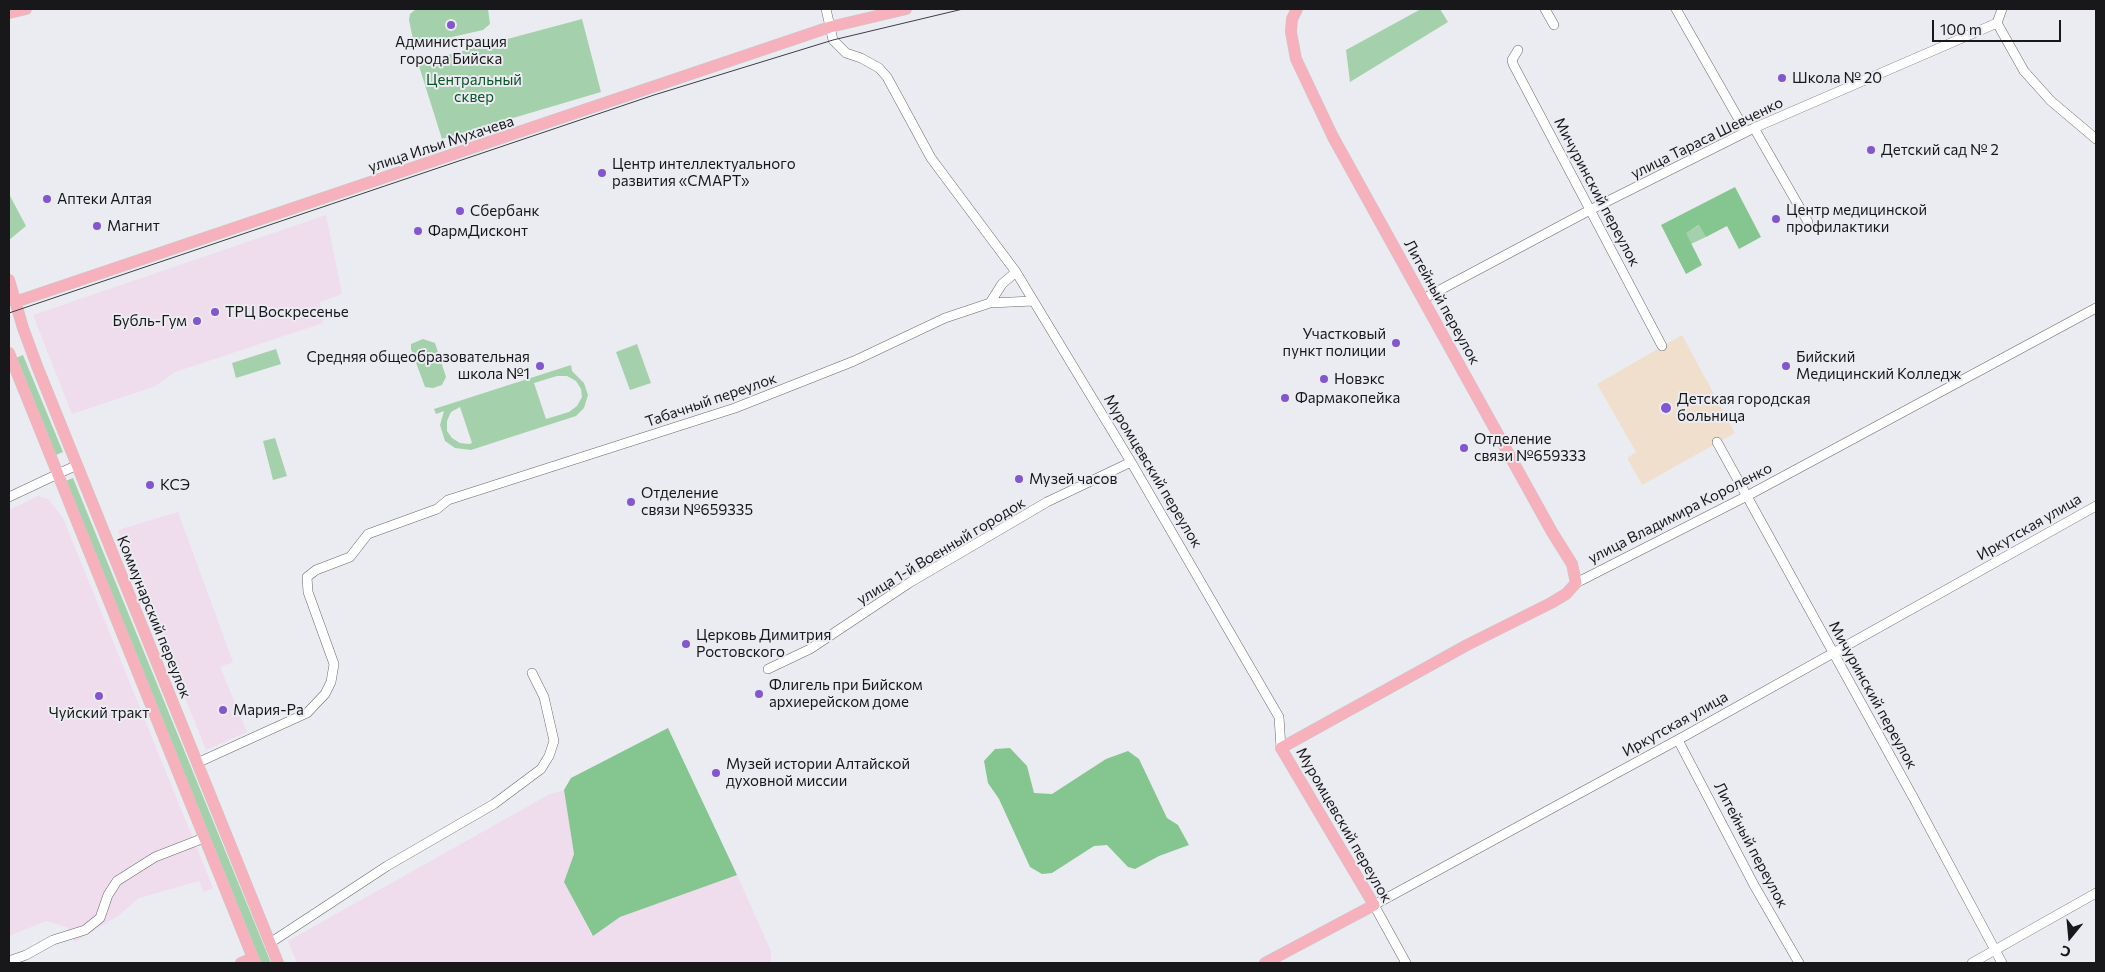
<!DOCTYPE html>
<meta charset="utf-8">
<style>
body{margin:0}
#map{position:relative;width:2105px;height:972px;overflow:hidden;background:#ebecf2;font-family:Commissioner,sans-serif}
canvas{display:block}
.frame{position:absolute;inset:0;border:10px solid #18181a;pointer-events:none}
.north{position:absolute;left:2045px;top:912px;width:50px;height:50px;-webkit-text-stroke:4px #ebecf2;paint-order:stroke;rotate:197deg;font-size:14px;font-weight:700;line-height:20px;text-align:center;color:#18181a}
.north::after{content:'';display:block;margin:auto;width:18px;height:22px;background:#18181a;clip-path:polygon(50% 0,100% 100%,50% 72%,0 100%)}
.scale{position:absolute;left:1932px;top:20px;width:129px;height:22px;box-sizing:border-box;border:2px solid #18181a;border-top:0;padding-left:6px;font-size:15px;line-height:18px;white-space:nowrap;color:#18181a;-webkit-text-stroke:4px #ebecf2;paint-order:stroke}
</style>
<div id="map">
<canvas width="2105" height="972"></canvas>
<div class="frame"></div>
<div class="north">С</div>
<div class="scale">100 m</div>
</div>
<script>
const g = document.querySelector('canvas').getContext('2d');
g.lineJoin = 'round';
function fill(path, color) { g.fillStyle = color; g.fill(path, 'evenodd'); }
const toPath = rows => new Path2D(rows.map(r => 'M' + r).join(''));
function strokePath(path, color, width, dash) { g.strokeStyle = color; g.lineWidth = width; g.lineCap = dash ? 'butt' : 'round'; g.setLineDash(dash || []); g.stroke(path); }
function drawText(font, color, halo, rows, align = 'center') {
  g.font = font + ' Commissioner,sans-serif'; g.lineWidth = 4; g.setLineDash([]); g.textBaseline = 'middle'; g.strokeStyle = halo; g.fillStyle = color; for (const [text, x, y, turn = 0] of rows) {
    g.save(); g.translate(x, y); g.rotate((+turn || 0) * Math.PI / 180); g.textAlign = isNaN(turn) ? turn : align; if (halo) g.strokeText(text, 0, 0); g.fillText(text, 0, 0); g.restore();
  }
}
const commercial = toPath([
 [326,215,342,294,320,302,323,323,175,372,156,386,72,414,33,315],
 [38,496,48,499,63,518,213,888,204,892,199,881,139,898,118,916,75,942,67,927,46,921,9,936,9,510],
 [178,512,233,662,220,667,247,732,206,750,118,530],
 [564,790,574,854,564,882,592,936,620,917,737,875,771,951,771,963,297,963,288,941,550,794]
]);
const medical = toPath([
 [1682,335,1735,433,1642,485,1627,458,1636,452,1597,384]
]);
const green = toPath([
 [416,9,488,9,490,24,483,30,421,44,413,39,409,20,410,14],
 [1421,9,1440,9,1448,22,1350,82,1346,50],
 [582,19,601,92,442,139,418,63],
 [9,194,26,226,9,240],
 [1700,225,1706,237,1691,244,1685,233],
 [423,339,435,343,446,377,442,385,433,388,425,387,411,349,411,344],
 [637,344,651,383,630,390,616,352],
 [276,349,281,364,236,378,232,363],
 [23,355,63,452,56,455,16,358],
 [571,365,572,371,584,383,588,395,584,408,576,416,471,450,455,448,445,441,440,425,444,411,436,414,434,409],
 [557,376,567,376,576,381,581,389,582,397,577,406,569,412,546,419,534,383],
 [460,407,472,443,469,444,460,443,452,438,447,431,447,421,451,412],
 [275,438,287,476,273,480,263,441],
 [73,478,271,963,261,963,65,481]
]);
const forest = toPath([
 [1735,187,1761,237,1739,249,1727,226,1706,237,1699,225,1686,233,1702,265,1686,274,1661,225],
 [668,728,737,875,620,917,593,936,564,882,574,854,564,790,571,778],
 [1010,748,1027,766,1034,793,1052,794,1106,759,1128,751,1139,759,1167,818,1178,825,1189,845,1159,856,1135,869,1128,867,1107,845,1094,846,1052,873,1042,874,1030,867,999,799,988,783,984,761,995,749]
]);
const minor = toPath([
 [826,9,833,40,846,53,861,58,879,68,887,77,931,158,1016,272,1131,462,1279,717,1281,748],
 [1545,9,1554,25],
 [1676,9,1746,132],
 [1997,23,2024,71,2051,101,2096,139],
 [1518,50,1512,60,1513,64,1662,346],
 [1754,128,1808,222],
 [1016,272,1002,284,990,303,1033,301],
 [1423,299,1590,210,1754,128,1997,23,2002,9],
 [1717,442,1913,797,2002,963],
 [9,497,77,465],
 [1576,583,1747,496,2096,308],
 [768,669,810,649,909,583,1047,502,1131,462],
 [1678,740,1754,885,1799,963],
 [197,763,307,713,325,694,331,682,334,664,308,592,307,577,316,570,350,557,368,534,437,509,448,500,735,408,854,361,945,318,990,303],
 [270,943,387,866,494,804,541,769,549,756,554,741,544,697,532,673],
 [9,961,26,955,53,940,85,930,100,918,108,895,117,881,155,857,204,838],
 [1406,963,1374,905,1683,737,2096,506],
 [1972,963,2096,893]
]);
const major = toPath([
 [9,13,26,9],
 [9,280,23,328,37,366,278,963],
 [15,302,830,27,906,9],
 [9,353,255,963],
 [241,963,253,958],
 [1265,963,1374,905,1281,748,1467,645,1551,603,1566,594,1576,583,1572,564,1552,532,1333,137,1296,59,1291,32,1292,19,1297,9]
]);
const tram = toPath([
 [9,313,654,95,833,40,963,9]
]);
const markers = [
 [451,25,5,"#8355cf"],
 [1782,78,5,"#8355cf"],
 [1871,150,5,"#8355cf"],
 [602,173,5,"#8355cf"],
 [47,199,5,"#8355cf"],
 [460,211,5,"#8355cf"],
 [1776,219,5,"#8355cf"],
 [97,226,5,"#8355cf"],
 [418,231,5,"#8355cf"],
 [215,312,5,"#8355cf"],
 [197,321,5,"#8355cf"],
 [1396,343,5,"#8355cf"],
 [540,366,5,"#8355cf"],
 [1786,366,5,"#8355cf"],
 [1324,379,5,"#8355cf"],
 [1285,398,5,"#8355cf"],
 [1666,408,6,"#8355cf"],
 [1464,448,5,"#8355cf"],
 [1019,479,5,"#8355cf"],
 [150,485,5,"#8355cf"],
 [631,502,5,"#8355cf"],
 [686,644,5,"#8355cf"],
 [759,694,5,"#8355cf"],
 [99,696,5,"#8355cf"],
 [223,710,5,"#8355cf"],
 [716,773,5,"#8355cf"]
];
const poiNames = [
 ["Администрация",451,42,"center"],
 ["города Бийска",451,59,"center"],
 ["Школа № 20",1792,78],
 ["Детский сад № 2",1881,150],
 ["Центр интеллектуального",612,164],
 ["развития «СМАРТ»",612,181],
 ["Аптеки Алтая",57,199],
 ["Центр медицинской",1786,210],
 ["профилактики",1786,227],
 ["Сбербанк",470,211],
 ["Магнит",107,226],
 ["ФармДисконт",428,231],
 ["ТРЦ Воскресенье",225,312],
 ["Бубль-Гум",187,321,"right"],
 ["Участковый",1386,334,"right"],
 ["пункт полиции",1386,351,"right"],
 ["Средняя общеобразовательная",530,357,"right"],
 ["школа №1",530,374,"right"],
 ["Бийский",1796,357],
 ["Медицинский Колледж",1796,374],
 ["Новэкс",1334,379],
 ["Фармакопейка",1295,398],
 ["Детская городская",1677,399],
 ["больница",1677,416],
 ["Отделение",1474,439],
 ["связи №659333",1474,456],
 ["Музей часов",1029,479],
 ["КСЭ",160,485],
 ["Отделение",641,493],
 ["связи №659335",641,510],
 ["Церковь Димитрия",696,635],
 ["Ростовского",696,652],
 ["Флигель при Бийском",769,685],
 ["архиерейском доме",769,702],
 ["Мария-Ра",233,710],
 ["Чуйский тракт",99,713,"center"],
 ["Музей истории Алтайской",726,764],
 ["духовной миссии",726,781]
];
const parkNames = [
 ["Центральный",474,80],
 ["сквер",474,97]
];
const streetNames = [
 ["улица Тараса Шевченко",1707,138,-26],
 ["улица Ильи Мухачева",441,144,-18],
 ["Мичуринский переулок",1597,192,62],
 ["Литейный переулок",1442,302,61],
 ["Табачный переулок",711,400,-19],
 ["Муромцевский переулок",1153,471,59],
 ["улица Владимира Короленко",1680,513,-27],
 ["Иркутская улица",2029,527,-30],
 ["улица 1-й Военный городок",941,551,-31],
 ["Коммунарский переулок",154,617,68],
 ["Мичуринский переулок",1873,695,61],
 ["Иркутская улица",1675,724,-29],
 ["Муромцевский переулок",1344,825,60],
 ["Литейный переулок",1751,845,62]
];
fill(commercial, '#efdcec');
fill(medical, '#f1dfce');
fill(green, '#a4d1ac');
fill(forest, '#84c590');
strokePath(minor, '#68696f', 10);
strokePath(major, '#c8c8c8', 12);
strokePath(minor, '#fff', 9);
strokePath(major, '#f7b1bc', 11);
strokePath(tram, '#3e3e41', 1);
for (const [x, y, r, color] of markers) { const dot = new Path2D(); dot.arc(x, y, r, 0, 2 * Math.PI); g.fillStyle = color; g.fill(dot); strokePath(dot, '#ebecf2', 2); }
drawText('15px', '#18181a', '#ebecf2', poiNames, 'left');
drawText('15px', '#0a5525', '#ebecf2', parkNames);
drawText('15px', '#18181a', '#ebecf2', streetNames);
</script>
